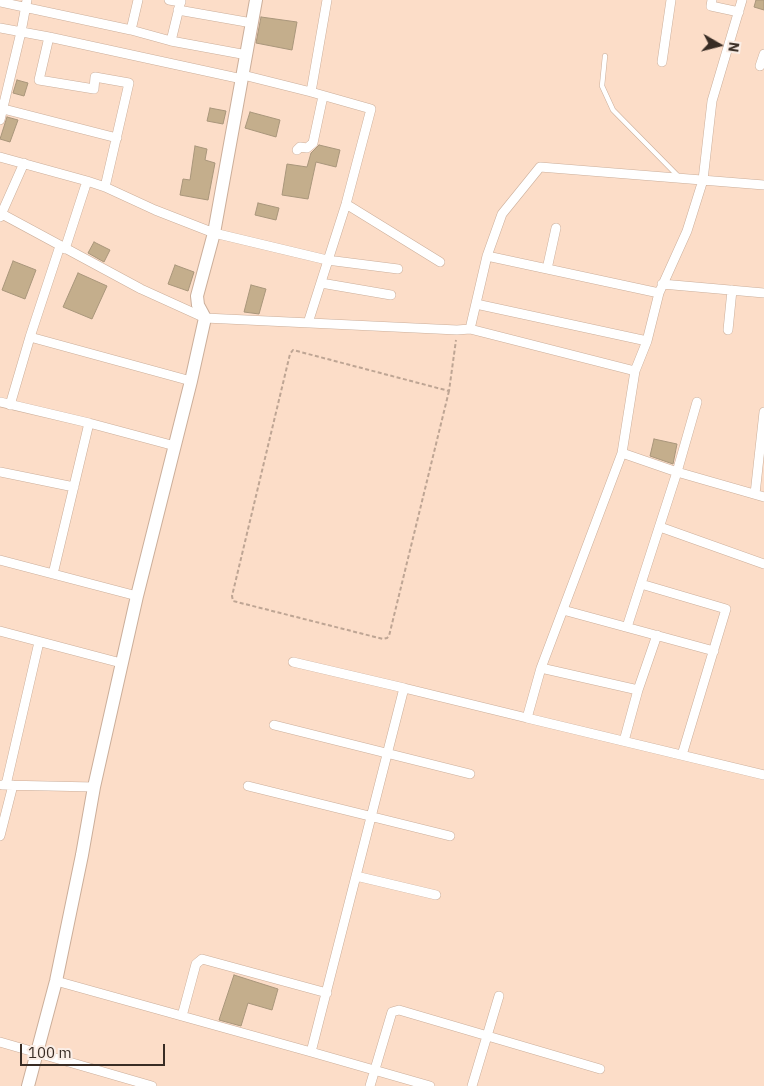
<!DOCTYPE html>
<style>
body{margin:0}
#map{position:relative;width:764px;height:1086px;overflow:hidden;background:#fcddc8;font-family:"IBM Plex Sans",sans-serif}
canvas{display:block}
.north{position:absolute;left:694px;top:20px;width:50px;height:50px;-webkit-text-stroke:4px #fbeee6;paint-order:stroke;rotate:98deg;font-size:14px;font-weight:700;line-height:20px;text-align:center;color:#382c24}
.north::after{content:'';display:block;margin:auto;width:18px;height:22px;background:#382c24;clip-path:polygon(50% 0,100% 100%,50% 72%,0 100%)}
.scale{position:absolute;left:20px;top:1044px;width:145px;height:22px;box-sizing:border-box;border:2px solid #382c24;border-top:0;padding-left:6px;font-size:15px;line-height:18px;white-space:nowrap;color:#382c24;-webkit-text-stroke:4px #fbeee6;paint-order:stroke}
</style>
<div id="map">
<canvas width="764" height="1086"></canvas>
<div class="north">N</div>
<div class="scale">100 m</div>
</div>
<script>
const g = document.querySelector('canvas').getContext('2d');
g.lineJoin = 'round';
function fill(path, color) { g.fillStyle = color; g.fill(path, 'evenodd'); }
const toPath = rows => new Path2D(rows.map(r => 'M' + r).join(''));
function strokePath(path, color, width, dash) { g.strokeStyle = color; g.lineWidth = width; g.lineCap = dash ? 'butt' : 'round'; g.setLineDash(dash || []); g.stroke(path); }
const building = toPath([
 [756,0,764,0,764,10,754,7,756,0],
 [261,17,297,22,292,50,256,43,261,17],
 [17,80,28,83,24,96,13,93,17,80],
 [210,108,226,111,223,124,207,121,210,108],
 [250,112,280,120,276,137,245,128,250,112],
 [7,117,18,120,10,142,0,139,7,117],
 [319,145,340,150,336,167,316,162,308,199,282,195,287,164,307,167,311,153,319,145],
 [195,146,207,149,205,160,215,163,208,200,180,195,183,179,190,180,195,146],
 [258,203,279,208,276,220,255,215,258,203],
 [94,242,110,250,104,262,88,253,94,242],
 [13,261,36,270,25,299,2,290,13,261],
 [175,265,194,272,188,291,168,284,175,265],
 [78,273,107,286,92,319,63,307,78,273],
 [251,285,266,289,259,314,244,312,251,285],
 [654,439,677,444,673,464,650,456,654,439],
 [234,975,278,989,272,1010,248,1003,241,1026,219,1020,234,975]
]);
const path = toPath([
 [449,391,389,636,387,638,383,639,233,601,232,596,290,354,293,350,449,391,456,340]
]);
const lane = toPath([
 [605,56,602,86,613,110,678,176]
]);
const street = toPath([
 [169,0,181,2],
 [712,0,711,6,739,12],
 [0,2,131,30,171,41,247,55],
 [178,10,252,23],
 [0,28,49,37,242,79],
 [131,30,138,0],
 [49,37,39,80,94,89,95,77,129,83,105,187],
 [171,41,181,0],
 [662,62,671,0],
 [760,66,764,54],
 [243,75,311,92,371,109,346,204,308,323],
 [311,92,327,0],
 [0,108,117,138],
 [0,120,21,32,27,0],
 [297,150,300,147,307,148,313,143,323,96],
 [0,157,87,181,105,187,155,210,214,233,327,260,398,269],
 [346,204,440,262],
 [0,213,141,289,205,318,457,330,470,329,635,371],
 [0,217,24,163],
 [65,249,87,181],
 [487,256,659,293],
 [547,269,556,228],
 [321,283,391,295],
 [662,284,764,293],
 [476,304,647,341],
 [470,329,487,256,502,214,540,167,764,185],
 [728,330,732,290],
 [30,337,191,381],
 [0,402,89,423,175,446],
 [10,405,30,337,60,246],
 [622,453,677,472,764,497],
 [0,472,74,487],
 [755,494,764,412],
 [660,527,764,564],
 [0,560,137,596],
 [53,574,89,423],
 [641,584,726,609,682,755],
 [563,610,714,651],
 [627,627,677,472,697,402],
 [0,631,121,663],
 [293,662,404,688],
 [541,668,638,690],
 [527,718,764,775],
 [274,725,470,774],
 [624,741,638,690,657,635],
 [2,785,94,787],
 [6,785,39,642],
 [248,786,450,836],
 [0,836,13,785],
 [356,876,436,895],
 [56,981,311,1052,404,688,527,718,541,668,622,453,635,371,647,341,659,293,687,231,703,180,712,101,742,0],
 [182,1016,196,964,202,959,327,993],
 [0,1042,152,1086],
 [311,1052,430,1086],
 [370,1086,392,1012,399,1010,600,1069],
 [472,1086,499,996]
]);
const secondary = toPath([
 [28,1086,56,981,82,855,94,787,137,596,191,381,205,318,198,305,197,296,214,233,256,0]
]);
fill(building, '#c4ae8c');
strokePath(building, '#a9967b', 1);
strokePath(lane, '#cbae9a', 5.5);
strokePath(street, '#cbae9a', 10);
strokePath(secondary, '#cbae9a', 14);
strokePath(path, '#bea594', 2, [4, 2.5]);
strokePath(lane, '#fff', 4.5);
strokePath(street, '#fff', 9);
strokePath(secondary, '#fff', 12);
</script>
